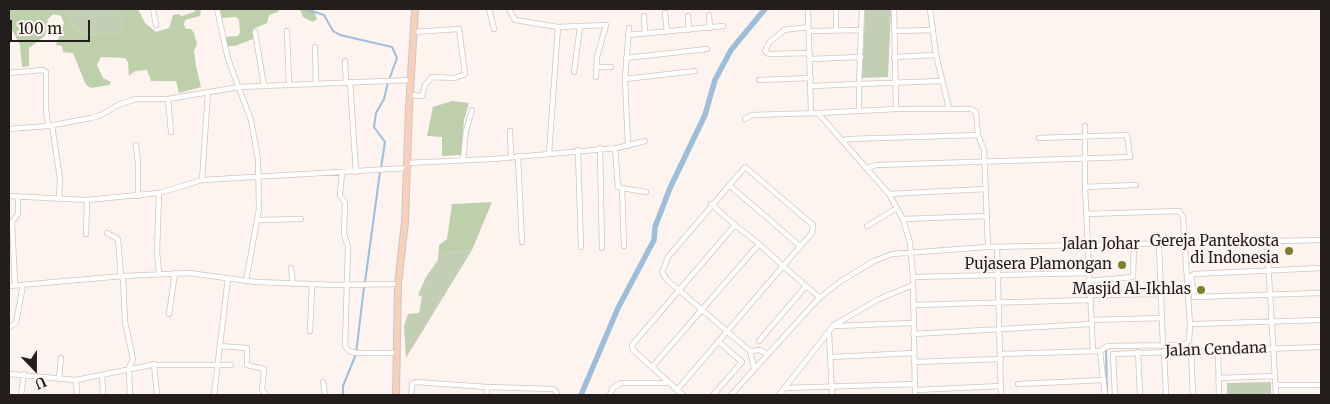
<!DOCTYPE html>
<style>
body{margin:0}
#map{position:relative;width:1330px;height:404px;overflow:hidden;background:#fdf4ef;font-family:Merriweather,serif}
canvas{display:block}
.frame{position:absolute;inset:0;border:10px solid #231d1b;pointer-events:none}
.north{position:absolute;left:10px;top:344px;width:50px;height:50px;-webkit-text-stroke:4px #fdf4ef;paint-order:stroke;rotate:158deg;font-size:14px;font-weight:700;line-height:20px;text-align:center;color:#231d1b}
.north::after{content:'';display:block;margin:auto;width:18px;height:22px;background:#231d1b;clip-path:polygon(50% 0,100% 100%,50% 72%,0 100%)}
.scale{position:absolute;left:10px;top:20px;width:80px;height:22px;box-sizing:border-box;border:2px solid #231d1b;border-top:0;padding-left:6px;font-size:15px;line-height:18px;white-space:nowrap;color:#231d1b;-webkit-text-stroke:4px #fdf4ef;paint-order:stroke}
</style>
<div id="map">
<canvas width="1330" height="404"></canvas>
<div class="frame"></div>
<div class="north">U</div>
<div class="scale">100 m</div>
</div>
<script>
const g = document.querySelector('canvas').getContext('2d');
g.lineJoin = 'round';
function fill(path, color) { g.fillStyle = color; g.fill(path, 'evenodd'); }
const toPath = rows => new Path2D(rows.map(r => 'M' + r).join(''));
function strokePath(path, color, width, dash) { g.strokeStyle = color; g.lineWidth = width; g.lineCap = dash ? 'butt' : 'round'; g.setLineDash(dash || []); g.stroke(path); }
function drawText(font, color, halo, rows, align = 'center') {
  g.font = font + ' Merriweather,serif'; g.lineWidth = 4.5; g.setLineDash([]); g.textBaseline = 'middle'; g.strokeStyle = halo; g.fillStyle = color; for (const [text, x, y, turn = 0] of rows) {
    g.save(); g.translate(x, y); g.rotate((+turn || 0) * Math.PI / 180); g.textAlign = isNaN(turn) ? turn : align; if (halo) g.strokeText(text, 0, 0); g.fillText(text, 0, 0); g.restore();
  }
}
const green = toPath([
 [69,9,124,9,124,27,118,32,89,35,76,29,65,15],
 [865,9,891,9,888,77,862,78],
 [472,250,406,358,404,326,408,314,419,313,422,297,418,295,426,277,438,260,447,253],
 [1271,382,1271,395,1227,395,1227,383]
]);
const forest = toPath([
 [9,9,69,9,65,15,76,29,89,35,118,32,124,27,124,9,138,9,145,23,156,32,169,28,173,15,178,14,182,16,194,12,196,9,201,9,200,16,185,20,184,25,186,29,191,29,194,33,197,44,194,51,196,66,201,87,179,93,176,81,151,81,147,70,135,71,129,76,128,62,125,58,101,57,97,65,103,78,111,82,109,85,91,88,86,85,73,53,63,52,62,46,56,45,64,23,61,16,53,14,48,19,45,36,29,48,29,66,22,67,20,45,9,24],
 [220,9,280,9,278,12,269,15,267,23,253,29,253,39,235,46,228,46,225,37,238,36,240,32,239,20,236,17,222,18],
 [300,9,313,9,317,19,313,22,303,17],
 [452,101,469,103,464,120,461,155,442,156,442,137,427,136,433,107],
 [492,202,472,250,447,253,438,260,439,245,447,239,452,204]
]);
const stream = toPath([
 [305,9,324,15,333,31,340,35,392,47,397,58,390,77],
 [381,168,385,142,374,127,376,113,384,99,388,82],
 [365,282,380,172],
 [1165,347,1180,347],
 [1106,349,1107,395],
 [343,395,343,386,356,354,364,287]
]);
const canal = toPath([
 [581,395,618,308,654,240,655,227,670,188,705,115,715,80,731,50,765,9]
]);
const minor = toPath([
 [153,9,156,25],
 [217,9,228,59,251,120,258,159,259,209,246,281],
 [489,9,494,29],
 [509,9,515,20,558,27,549,153],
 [808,9,811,113],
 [894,9,896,109,971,109,976,112,978,135,984,150,988,247],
 [930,9,936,55,949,108],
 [665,13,667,32],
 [709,15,710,28],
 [644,16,645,34],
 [688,16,689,30],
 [558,27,606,25,597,57,596,77],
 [808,27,784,30,769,43,765,51,769,54,810,53],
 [836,30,836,9],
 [287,31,289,85],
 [809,31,861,30],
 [894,31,932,30],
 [255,32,264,86],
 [628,35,723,26],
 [315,47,316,84],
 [894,57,936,55],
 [626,58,707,49],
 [810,59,861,57],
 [345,61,346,82],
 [597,67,611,67],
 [574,72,580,27],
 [9,73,43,70,46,72,46,108,48,126],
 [625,79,695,71],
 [759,80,811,78],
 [350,82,356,172],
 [811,86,859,84,862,9],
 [410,95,422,96,425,85,432,77,455,78,465,74,459,29,413,32],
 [168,99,171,132],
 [859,110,859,84,942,81],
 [818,113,896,109],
 [745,119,752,115,818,113,889,194,903,219,910,243,913,277,915,395],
 [52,125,60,179,59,198],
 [1085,126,1085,187,1093,351],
 [9,129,48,126,91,118,101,115,118,105,136,99,168,99,239,87,411,80],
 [510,131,511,157],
 [842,141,849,139,978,135],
 [136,145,138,163,138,196],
 [628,146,625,79,629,28],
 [600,148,602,248],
 [615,148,618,187,622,188,624,246],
 [578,150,581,247],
 [518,156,522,242],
 [463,160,466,131,472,110],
 [407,163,493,159,617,148,645,141],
 [867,168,876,165,1130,157,1127,135,1039,138],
 [342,173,340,195,345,203,344,234,348,247,345,346,349,351,356,353,397,353],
 [202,180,208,92],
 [729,185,800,246],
 [1085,187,1136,185],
 [622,188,646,192],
 [159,193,157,252,159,273],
 [889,194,985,189],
 [9,196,87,200,159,193,202,180,407,168],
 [711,204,735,225],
 [1086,214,1179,211,1183,217,1190,325,1189,341,1183,345,1108,346,1100,351],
 [903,219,985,216],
 [257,220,301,219],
 [867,226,897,208],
 [107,233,118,239,121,277],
 [86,234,87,200],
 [1267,242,1276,395],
 [1159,245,1163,346],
 [997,247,1001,395],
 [291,268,293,284],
 [1321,268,1194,274,1191,276,1194,297,1321,293],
 [123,276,189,273,256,282,335,285,398,284],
 [913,277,1089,273],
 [1089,281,1133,277,1134,245],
 [15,285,12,222,18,214,18,197],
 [9,286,123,276,125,322,133,359,129,368,130,395],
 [1090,295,1161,294],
 [913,305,1090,300],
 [169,314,175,273],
 [1091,320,1162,318],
 [1194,324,1321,320],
 [835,326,913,323],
 [9,327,16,323,23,285],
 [310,331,312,285],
 [829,333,832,395],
 [913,334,1091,324],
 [759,341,806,286],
 [220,346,247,348,247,365,264,369,262,390,266,395],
 [1218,350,1219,395],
 [750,351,754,368],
 [1164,351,1166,395],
 [1191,351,1193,395],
 [1138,352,1140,395],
 [767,354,760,350,750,351,666,279,662,272,668,257,745,167,813,225,812,233,783,266,820,298],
 [1000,354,1100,351,1105,395],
 [832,357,914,353],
 [914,362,1001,359],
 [154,364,157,395],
 [652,367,759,244,783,266,677,390],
 [9,374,76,380,151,365,231,365],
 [102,375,103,395],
 [1219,378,1275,376],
 [59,379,61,358],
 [76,380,77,395],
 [323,382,325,395],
 [1018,384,1104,380],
 [1276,385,1321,385],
 [487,387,553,389,556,391,557,395],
 [784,388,914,384],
 [915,390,1001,386],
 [21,395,24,374],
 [214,395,228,278],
 [411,395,412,384,416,382,487,387,487,395],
 [610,395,613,388,621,383,670,383],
 [683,395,633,350,632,345,735,225,759,244],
 [713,395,742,362,718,341],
 [731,395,818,299,841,281,874,261,892,254,988,247,1321,240],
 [779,395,834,325,879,299,913,285],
 [1115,395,1113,354,1321,347]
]);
const secondary = toPath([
 [396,395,398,284,405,222,409,108,415,9]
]);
const markers = [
 [1289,251,5,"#79812c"],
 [1122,265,5,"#79812c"],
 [1201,290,5,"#79812c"]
];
const poiNames = [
 ["Gereja Pantekosta",1279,242],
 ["di Indonesia",1279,259],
 ["Pujasera Plamongan",1112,265],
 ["Masjid Al-Ikhlas",1191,290]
];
const streetNames = [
 ["Jalan Johar",1101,245],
 ["Jalan Cendana",1216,350,-2]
];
fill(green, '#c3cfb5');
fill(forest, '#becfab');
strokePath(stream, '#9dbed9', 2);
strokePath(canal, '#9dbed9', 5.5);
strokePath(minor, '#d4c5be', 6);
strokePath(secondary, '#d4c5be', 8);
strokePath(minor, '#fff', 4.5);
strokePath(secondary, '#f5d1bc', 6);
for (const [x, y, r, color] of markers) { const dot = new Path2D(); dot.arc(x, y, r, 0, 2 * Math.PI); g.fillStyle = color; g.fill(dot); strokePath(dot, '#fdf4ef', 2); }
drawText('15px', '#231d1b', '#fdf4ef', poiNames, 'right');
drawText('15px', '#231d1b', '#fdf4ef', streetNames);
</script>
